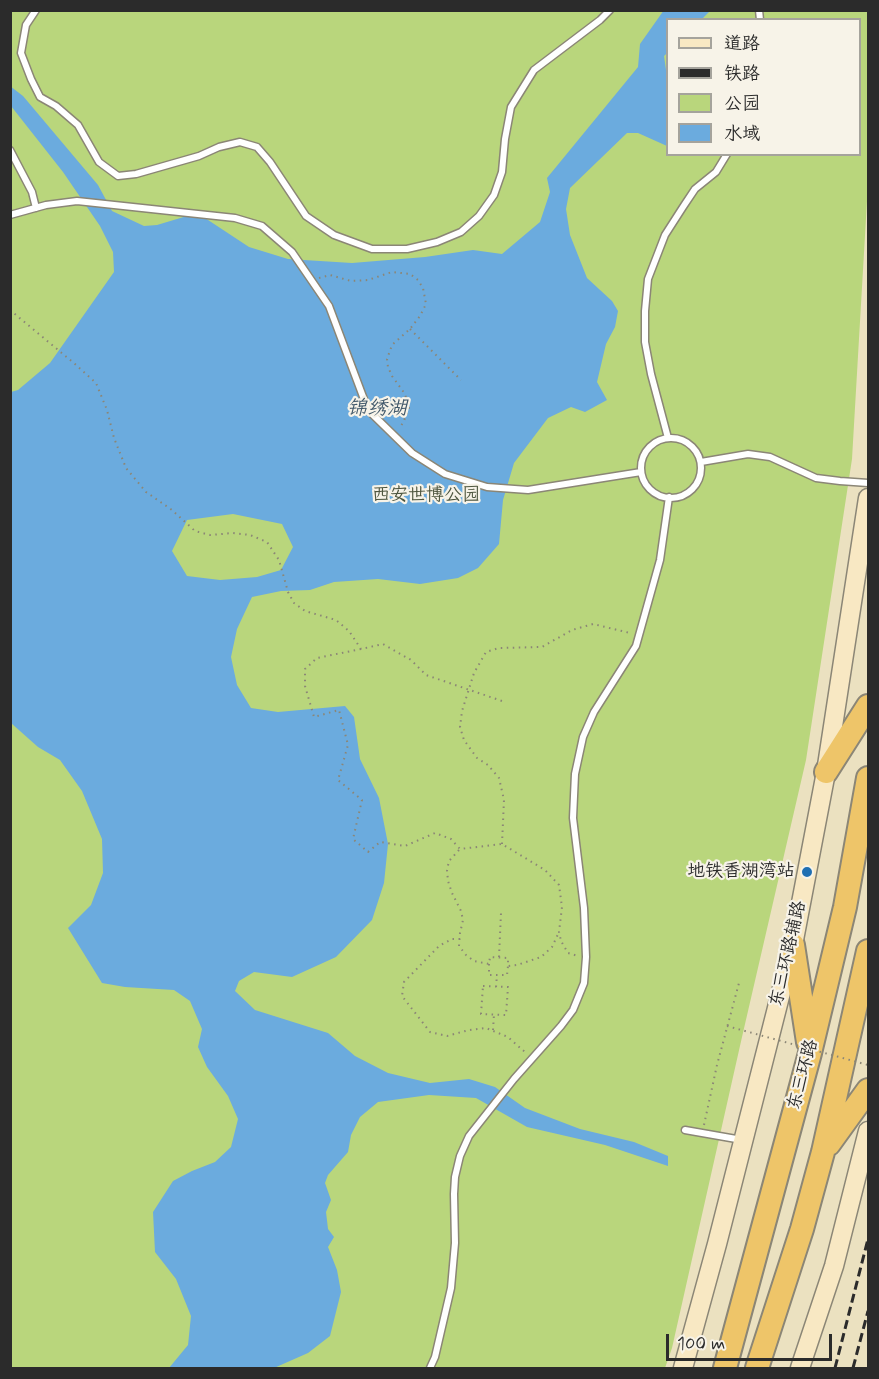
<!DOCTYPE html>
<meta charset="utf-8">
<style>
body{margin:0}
#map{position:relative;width:879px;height:1379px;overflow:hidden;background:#ebe1c0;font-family:Mynerve,"LXGW WenKai TC",sans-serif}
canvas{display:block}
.frame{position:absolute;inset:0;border:12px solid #2b2b2b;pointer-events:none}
.legend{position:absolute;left:666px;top:18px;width:195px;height:138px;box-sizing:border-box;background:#f7f3e8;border:2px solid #a5a39c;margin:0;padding:8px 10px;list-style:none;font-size:18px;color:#2b2b2b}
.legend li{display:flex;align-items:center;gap:12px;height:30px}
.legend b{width:30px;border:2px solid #a5a39c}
.scale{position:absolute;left:666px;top:1334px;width:166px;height:27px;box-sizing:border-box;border:3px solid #2b2b2b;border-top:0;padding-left:8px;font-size:18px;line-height:21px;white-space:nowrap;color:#2b2b2b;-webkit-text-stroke:4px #f7f3e8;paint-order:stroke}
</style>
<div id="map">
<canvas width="879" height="1379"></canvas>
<div class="frame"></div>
<ul class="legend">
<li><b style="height:8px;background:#f8e8c3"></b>道路</li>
<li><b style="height:8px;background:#2b2b2b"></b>铁路</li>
<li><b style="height:16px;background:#b9d67c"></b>公园</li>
<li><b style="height:16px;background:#6babde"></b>水域</li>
</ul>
<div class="scale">100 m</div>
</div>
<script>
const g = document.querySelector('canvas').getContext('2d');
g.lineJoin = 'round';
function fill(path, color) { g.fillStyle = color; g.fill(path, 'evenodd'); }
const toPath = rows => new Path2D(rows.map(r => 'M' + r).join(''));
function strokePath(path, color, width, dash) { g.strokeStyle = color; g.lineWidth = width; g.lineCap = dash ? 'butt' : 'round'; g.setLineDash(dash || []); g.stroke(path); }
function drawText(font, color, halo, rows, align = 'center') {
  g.font = font + ' Mynerve,"LXGW WenKai TC",sans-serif'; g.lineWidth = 4.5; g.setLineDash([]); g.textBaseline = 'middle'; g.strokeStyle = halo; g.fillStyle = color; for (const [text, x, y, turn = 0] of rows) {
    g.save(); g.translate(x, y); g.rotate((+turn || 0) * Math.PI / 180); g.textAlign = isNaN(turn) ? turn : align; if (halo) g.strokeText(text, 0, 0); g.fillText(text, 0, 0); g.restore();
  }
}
const green = toPath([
 [10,11,868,11,868,184,852,459,806,760,742,1037,672,1348,665,1368,11,1368],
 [668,20,860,20,860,154,668,154]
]);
const water = toPath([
 [664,10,710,11,702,19,668,20,667,53,664,56,666,70,668,73,667,146,638,133,627,133,570,188,566,209,570,235,587,278,612,301,618,311,615,327,606,344,597,382,607,400,585,412,571,407,548,418,514,463,503,500,499,544,478,568,458,578,420,584,378,579,334,582,310,590,281,591,252,597,237,629,231,657,237,685,251,708,278,712,345,706,354,717,360,759,379,798,388,844,384,883,372,920,336,957,292,977,254,972,239,981,235,991,255,1010,328,1033,355,1056,388,1073,430,1083,469,1079,495,1087,525,1108,580,1129,634,1142,668,1156,668,1166,605,1145,527,1127,476,1098,429,1095,378,1102,360,1117,351,1135,348,1152,328,1175,325,1183,331,1200,326,1212,328,1229,334,1237,328,1247,337,1270,341,1292,330,1336,308,1353,274,1368,169,1368,188,1345,191,1316,176,1279,155,1252,153,1212,173,1181,192,1171,215,1162,231,1147,238,1119,228,1096,207,1067,198,1047,202,1029,190,1001,174,990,125,987,102,983,68,928,91,905,103,873,102,839,82,791,60,760,38,747,11,723,11,392,18,390,50,363,114,272,113,252,100,226,63,172,11,106,10,86,23,96,98,185,112,211,144,226,157,225,187,216,205,218,249,247,288,259,352,263,425,257,473,250,502,254,540,222,550,192,547,178,638,67,640,44],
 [233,514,282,524,293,547,281,570,257,577,220,580,187,576,172,551,187,520]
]);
const path = toPath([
 [319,278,330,275,351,281,368,280,392,272,410,274,418,280,423,288,426,304,420,316,410,329,392,345,387,359,388,367,392,376,405,394,409,408,403,423,399,428],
 [10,310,75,364,96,383,107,410,114,438,126,468,146,492,172,510,195,531,210,535,233,533,250,535,267,542,279,560,288,592,294,603,305,611,336,620,349,631,361,649,383,644,411,660,426,675,502,701],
 [410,329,461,380],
 [361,649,317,658,305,669,305,686,314,717,339,710,348,745,338,780,362,800,353,839,368,852,380,842,405,846,435,833,451,839,460,849,502,844,545,870,559,885,562,907,559,932,561,941,568,953,578,956],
 [502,844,504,800,499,778,488,765,477,758,464,740,460,727,462,711,474,673,486,652,499,648,542,647,572,630,593,624,630,633],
 [459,850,449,861,447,870,448,881,452,893,461,911,463,920,460,933,459,946,466,955,474,961,489,964,490,957,508,958,508,966,517,965,541,957,552,947,559,932],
 [460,939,452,939,439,946,404,982,402,996,430,1032,447,1036,469,1030,486,1028,508,1037,526,1053],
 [499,957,501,913],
 [489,964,489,975,507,975,508,966],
 [483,986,508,987,506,1015,481,1014,483,986],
 [496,987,497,975],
 [493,1030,494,1014],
 [704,1125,717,1065,739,983]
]);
const lane = toPath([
 [36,10,26,25,21,53,31,79,40,97,56,106,78,125,99,162,118,176,136,174,199,156,219,147,240,142,257,147,270,162,306,216,334,235,372,249,407,249,437,242,461,232,479,216,494,195,502,172,505,139,511,107,534,70,600,20,610,10],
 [759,10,760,20],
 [10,150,32,192,36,208],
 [10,215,46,205,77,201,235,218,262,226,292,252,329,306,368,410,412,453,445,474,487,487,528,490,641,472],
 [668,438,651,374,645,342,645,311,648,279,665,235,683,207,695,189,716,172,727,154],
 '641 468a30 30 0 1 1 60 0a30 30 0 1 1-60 0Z',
 [701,462,748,454,770,457,816,478,840,481,868,483],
 [685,1130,742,1140],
 [430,1368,435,1357,451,1288,455,1243,454,1194,455,1177,460,1156,469,1136,514,1079,561,1026,573,1010,584,983,586,957,584,908,573,818,575,774,583,737,594,712,636,646,660,560,669,497]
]);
const secondary = toPath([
 [683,1368,717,1244,793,945,826,772,868,498],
 [800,1368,834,1266,868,1131]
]);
const highway = toPath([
 [826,772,868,706],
 [793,945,808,1042],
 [829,1144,868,1090],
 [725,1368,810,1053,845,907,868,778],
 [757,1368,802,1229,823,1152,868,951]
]);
const rail = toPath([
 [835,1368,868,1239],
 [853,1368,868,1311]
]);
const pathBridge = toPath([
 [727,1026,868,1065]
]);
const markers = [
 [807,872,6,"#1f6fb2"]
];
const parkNames = [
 ["西安世博公园",426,496]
];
const poiNames = [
 ["地铁香湖湾站",795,872]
];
const streetNames = [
 ["东三环路辅路",789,954,-77],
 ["东三环路",804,1075,-75]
];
const waterNames = [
 ["锦绣湖",377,410]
];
fill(green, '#b9d67c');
fill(water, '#6babde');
strokePath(lane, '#8b8676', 9);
strokePath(secondary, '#8b8676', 21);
strokePath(highway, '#8b8676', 26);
strokePath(path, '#8b8676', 2, [1.5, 4.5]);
strokePath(lane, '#fff', 6);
strokePath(secondary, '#f8e8c3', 18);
strokePath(highway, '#eec569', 22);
strokePath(rail, '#2b2b2b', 3, [9, 4.5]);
strokePath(pathBridge, '#8b8676', 2, [1.5, 4.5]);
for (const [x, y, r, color] of markers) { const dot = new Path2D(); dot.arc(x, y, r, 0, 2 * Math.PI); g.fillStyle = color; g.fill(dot); strokePath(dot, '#f7f3e8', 2); }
drawText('18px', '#4e563f', '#f7f3e8', parkNames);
drawText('18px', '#2b2b2b', '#f7f3e8', poiNames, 'right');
drawText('18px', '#2b2b2b', '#f7f3e8', streetNames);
drawText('italic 20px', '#41586a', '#f7f3e8', waterNames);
</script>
